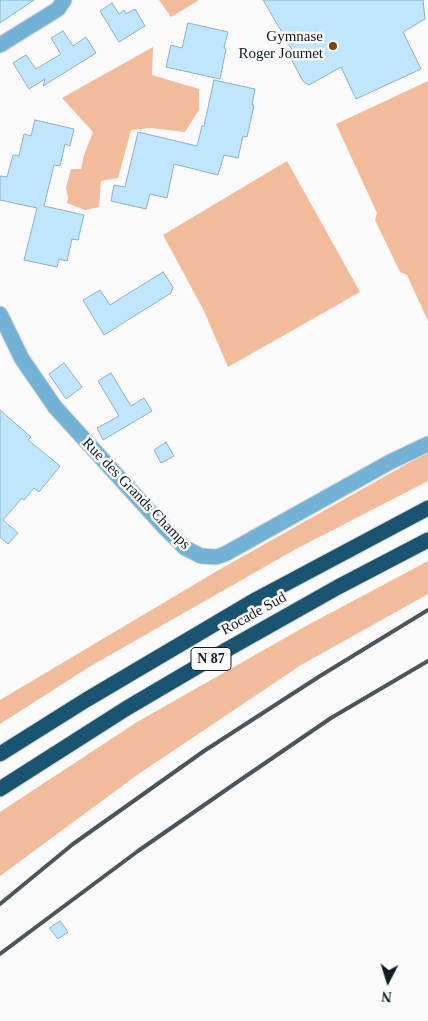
<!DOCTYPE html>
<style>
body{margin:0}
#map{position:relative;width:428px;height:1021px;overflow:hidden;background:#fafafa;font-family:"Times New Roman",serif}
canvas{display:block}
.north{position:absolute;left:363px;top:956px;width:50px;height:50px;-webkit-text-stroke:4px #fafafa;paint-order:stroke;rotate:185deg;font-size:14px;font-weight:700;line-height:20px;text-align:center;color:#101d24}
.north::after{content:'';display:block;margin:auto;width:18px;height:22px;background:#101d24;clip-path:polygon(50% 0,100% 100%,50% 72%,0 100%)}
</style>
<div id="map">
<canvas width="428" height="1021"></canvas>
<div class="north">N</div>
</div>
<script>
const g = document.querySelector('canvas').getContext('2d');
g.lineJoin = 'round';
function fill(path, color) { g.fillStyle = color; g.fill(path, 'evenodd'); }
const toPath = rows => new Path2D(rows.map(r => 'M' + r).join(''));
function strokePath(path, color, width, dash) { g.strokeStyle = color; g.lineWidth = width; g.lineCap = dash ? 'butt' : 'round'; g.setLineDash(dash || []); g.stroke(path); }
function drawText(font, color, halo, rows, align = 'center') {
  g.font = font + ' "Times New Roman",serif'; g.lineWidth = 5; g.setLineDash([]); g.textBaseline = 'middle'; g.strokeStyle = halo; g.fillStyle = color; for (const [text, x, y, turn = 0] of rows) {
    g.save(); g.translate(x, y); g.rotate((+turn || 0) * Math.PI / 180); g.textAlign = isNaN(turn) ? turn : align; if (halo) g.strokeText(text, 0, 0); g.fillText(text, 0, 0); g.restore();
  }
}
const green = toPath([
 [159,0,199,0,171,17],
 [153,47,152,75,199,89,199,110,185,132,151,128,131,130,118,178,101,181,99,207,85,210,67,203,68,197,66,188,71,169,81,169,84,155,93,132,62,98],
 [428,81,428,321,407,275,400,272,375,220,377,213,336,124],
 [287,161,360,292,228,367,204,311,163,235],
 [428,452,428,481,296,549,89,667,0,724,0,700,217,571],
 [428,561,428,594,301,665,137,775,0,876,0,812,137,722,306,626]
]);
const building = toPath([
 [0,0,34,0,0,23,0,0],
 [263,0,423,0,425,19,403,32,421,69,356,99,341,67,309,85,303,81,291,59,296,56,263,0],
 [112,3,119,14,124,10,126,14,135,9,145,26,119,42,100,11,112,3],
 [188,23,228,32,224,48,226,49,220,79,166,67,171,45,182,48,188,23],
 [63,31,73,46,86,37,96,53,43,86,45,79,29,89,13,63,26,55,36,69,61,54,51,38,63,31],
 [214,80,255,89,252,105,254,105,247,137,243,136,238,158,224,155,218,175,174,164,167,198,150,194,146,209,111,201,114,185,125,187,138,132,197,146,202,126,204,126,214,80],
 [35,120,74,129,70,146,65,144,60,166,54,165,44,206,84,215,78,240,72,239,67,261,59,259,57,267,24,260,37,208,0,200,0,176,7,177,13,155,19,156,24,134,31,136,35,120],
 [163,272,173,287,171,293,104,335,83,300,100,290,110,305,163,272],
 [64,363,82,387,66,399,49,374,64,363],
 [111,373,131,406,144,398,152,411,103,440,97,428,119,416,98,381,111,373],
 [0,410,31,437,28,440,60,466,39,492,34,488,24,500,22,498,3,520,18,533,8,544,0,537,0,410],
 [166,442,174,456,161,463,154,450,166,442],
 [60,921,68,932,58,939,49,928,60,921]
]);
const street = toPath([
 [0,45,58,9,64,0],
 [0,314,22,359,55,407,164,527,185,548,201,556,216,557,225,554,390,462,428,444]
]);
const highway = toPath([
 [0,754,86,700,257,599,428,508],
 [0,789,127,708,212,658,338,587,428,540]
]);
const rail = toPath([
 [0,904,73,844,204,751,320,676,428,610],
 [0,954,138,851,233,785,331,718,428,661]
]);
const markers = [
 [333,46,5,"#83430b"]
];
const shields = [
 [211,659,40]
];
const shieldNames = [
 ["N 87",211,659]
];
const poiNames = [
 ["Gymnase",323,37],
 ["Roger Journet",323,54]
];
const streetNames = [
 ["Rue des Grands Champs",136,494,46],
 ["Rocade Sud",254,614,-29]
];
fill(green, '#f2bc9a');
fill(building, '#bfe6fc');
strokePath(building, '#8eafc3', 1);
strokePath(street, '#d5d7d8', 17);
strokePath(highway, '#d5d7d8', 17);
strokePath(street, '#71b2d5', 15);
strokePath(highway, '#1a5470', 15);
strokePath(rail, '#4b555a', 4);
for (const [x, y, r, color] of markers) { const dot = new Path2D(); dot.arc(x, y, r, 0, 2 * Math.PI); g.fillStyle = color; g.fill(dot); strokePath(dot, '#fafafa', 2); }
for (const [x, y, w] of shields) { const box = new Path2D(); box.roundRect(x - w / 2, y - 11.5, w, 23, 4); g.fillStyle = '#fafafa'; g.fill(box); strokePath(box, '#101d24', 1); }
drawText('bold 14px', '#101d24', null, shieldNames);
drawText('15px', '#101d24', '#fafafa', poiNames, 'right');
drawText('15px', '#101d24', '#fafafa', streetNames);
</script>
